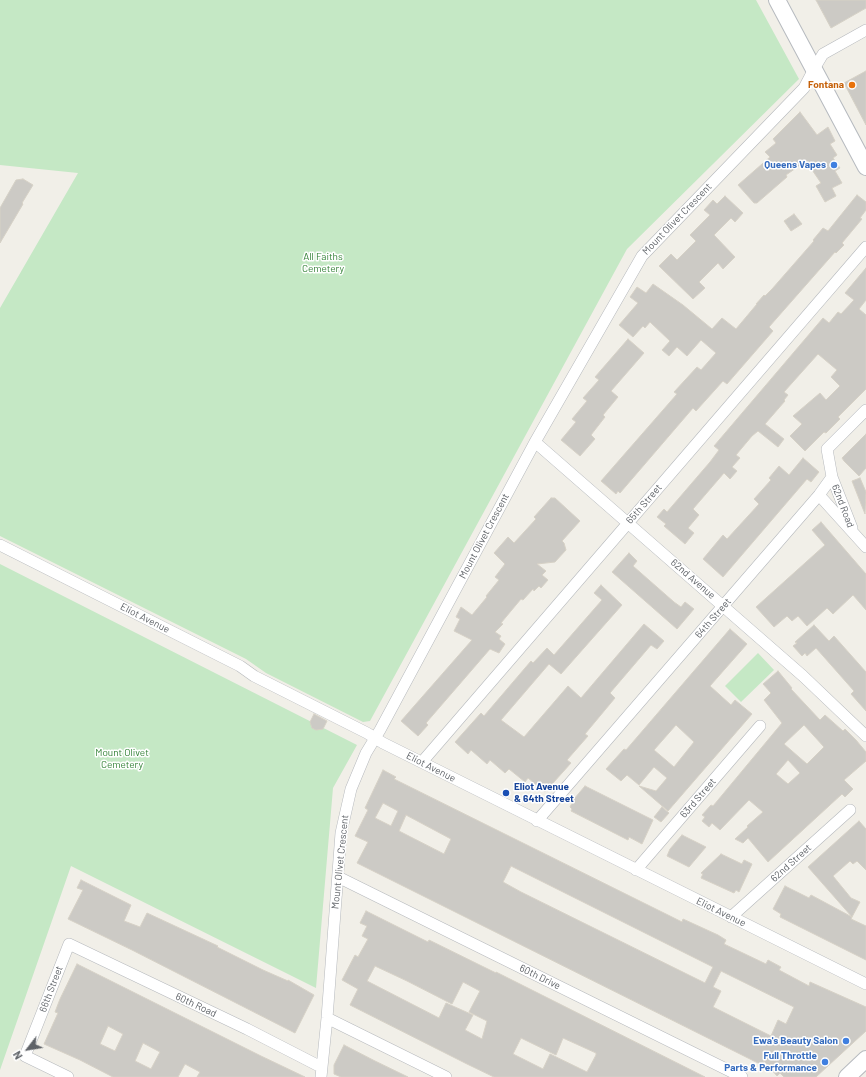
<!DOCTYPE html>
<style>
body{margin:0}
#map{position:relative;width:866px;height:1077px;overflow:hidden;background:#f1efe8;font-family:Barlow,sans-serif}
canvas{display:block}
.north{position:absolute;left:8px;top:1029px;width:40px;height:40px;-webkit-text-stroke:3px #fff;paint-order:stroke;rotate:239deg;font-size:11px;font-weight:700;line-height:16px;text-align:center;color:#5f6368}
.north::after{content:'';display:block;margin:auto;width:14px;height:18px;background:#5f6368;clip-path:polygon(50% 0,100% 100%,50% 72%,0 100%)}
</style>
<div id="map">
<canvas width="866" height="1077"></canvas>
<div class="north">N</div>
</div>
<script>
const g = document.querySelector('canvas').getContext('2d');
g.lineJoin = 'round';
function fill(path, color) { g.fillStyle = color; g.fill(path, 'evenodd'); }
const toPath = rows => new Path2D(rows.map(r => 'M' + r).join(''));
function strokePath(path, color, width, dash) { g.strokeStyle = color; g.lineWidth = width; g.lineCap = dash ? 'butt' : 'round'; g.setLineDash(dash || []); g.stroke(path); }
function drawText(font, color, halo, rows, align = 'center') {
  g.font = font + ' Barlow,sans-serif'; g.lineWidth = 3; g.setLineDash([]); g.textBaseline = 'middle'; g.strokeStyle = halo; g.fillStyle = color; for (const [text, x, y, turn = 0] of rows) {
    g.save(); g.translate(x, y); g.rotate((+turn || 0) * Math.PI / 180); g.textAlign = isNaN(turn) ? turn : align; if (halo) g.strokeText(text, 0, 0); g.fillText(text, 0, 0); g.restore();
  }
}
const green = toPath([
 [0,0,756,0,799,79,627,249,370,721,363,722,266,673,246,659,0,536,0,308,78,173,0,165],
 [0,564,357,745,333,788,316,988,71,866,0,1070],
 [758,653,774,670,741,702,725,686]
]);
const building = toPath([
 [816,0,866,0,866,8,831,28,816,0],
 [866,71,866,125,844,83,866,71],
 [800,112,817,135,828,127,835,141,830,144,837,155,833,158,840,168,835,171,842,183,832,188,836,196,825,202,816,186,821,183,806,161,786,175,787,177,757,203,754,203,738,185,770,157,765,152,776,143,773,139,800,112],
 [23,179,33,185,22,203,23,204,0,243,0,208,16,180,23,179],
 [857,195,866,202,866,210,860,218,862,219,842,243,844,245,836,253,835,252,769,327,773,331,727,384,723,381,696,411,693,408,620,493,618,491,616,494,601,481,677,394,674,392,697,367,701,370,716,353,701,340,687,356,677,347,669,356,662,350,670,341,650,322,645,328,643,326,633,337,619,325,638,303,630,297,637,287,646,293,653,284,683,305,712,329,722,318,736,329,757,304,756,304,764,295,765,296,772,289,814,241,813,240,823,228,828,231,857,195],
 [725,196,743,213,735,222,731,218,714,235,735,257,723,269,718,263,699,282,705,288,693,299,659,266,671,254,677,260,696,241,690,235,710,215,704,210,713,200,717,204,725,196],
 [794,214,802,224,791,231,784,221,794,214],
 [866,268,866,300,859,309,866,315,866,389,838,417,840,419,826,433,824,432,805,451,790,436,802,424,793,416,820,393,826,400,840,386,831,377,837,370,818,354,784,392,788,395,784,400,785,401,765,424,784,439,778,447,758,431,752,436,736,455,740,458,732,467,737,471,730,479,724,473,693,509,699,515,688,528,694,533,685,544,664,526,666,524,657,517,664,509,667,512,710,462,719,450,714,446,823,318,829,323,838,312,841,314,854,300,845,293,866,268],
 [628,339,644,353,611,391,618,397,603,415,605,417,591,435,595,439,580,456,561,440,576,422,572,419,587,401,583,398,599,380,595,377,628,339],
 [866,434,866,468,859,476,844,461,842,458,866,434],
 [803,458,819,472,811,482,807,479,723,577,703,559,723,535,727,539,759,504,754,499,771,480,769,478,779,466,789,475,803,458],
 [860,478,866,492,865,514,852,481,860,478],
 [551,498,555,498,580,521,562,541,564,543,566,550,555,562,537,564,546,571,542,575,548,580,541,588,539,586,534,591,533,589,523,600,521,599,501,623,503,624,495,632,501,636,499,639,505,644,499,653,490,649,426,723,428,725,418,736,401,721,472,640,454,631,460,619,456,617,461,607,472,615,487,597,486,596,499,580,495,577,505,564,494,553,508,537,514,543,536,519,534,517,551,498],
 [821,522,866,574,866,610,853,595,833,614,827,608,807,626,798,616,792,621,787,616,774,627,756,607,825,545,812,530,821,522],
 [629,553,637,561,633,566,674,602,681,607,685,602,694,609,677,629,612,572,629,553],
 [601,585,622,605,561,674,549,664,501,720,524,737,568,686,581,698,644,624,664,641,657,649,651,645,610,693,615,698,585,734,588,736,567,760,571,763,545,792,528,778,525,782,509,769,505,773,490,760,487,764,471,750,468,754,455,742,481,713,484,716,531,661,533,663,547,648,554,655,602,600,594,593,601,585],
 [814,625,829,641,834,636,866,672,866,711,851,694,854,691,816,648,807,656,805,653,802,656,793,646,797,643,795,642,814,625],
 [730,629,747,644,710,686,731,705,735,700,752,714,668,811,639,786,656,791,667,778,654,767,639,785,627,775,621,781,606,769,624,749,626,750,730,629],
 [676,725,694,742,674,767,654,750,676,725],
 [778,671,792,688,791,689,820,720,825,715,843,731,845,729,856,740,866,752,866,761,844,780,853,789,845,797,842,794,768,862,748,838,743,843,735,839,748,827,747,826,763,812,749,800,720,830,712,823,709,827,702,821,705,817,702,815,711,805,713,806,723,794,782,723,764,700,771,693,763,684,778,671],
 [804,725,824,747,807,764,784,744,804,725],
 [788,760,800,773,788,784,776,774,788,760],
 [314,714,327,721,323,729,316,730,312,728,310,722,314,714],
 [383,770,396,777,394,779,670,916,682,922,683,919,718,935,726,940,724,944,766,964,768,960,781,967,779,970,809,986,810,982,866,1007,866,1031,816,1077,784,1077,780,1073,777,1076,764,1061,762,1065,357,863,368,842,355,836,368,810,365,808,383,770],
 [383,803,398,811,391,826,375,818,383,803],
 [406,815,451,839,444,854,399,831,406,815],
 [511,866,713,967,705,983,521,892,503,882,511,866],
 [721,971,794,1007,786,1024,778,1020,771,1036,713,1007,721,991,713,987,721,971],
 [585,786,653,820,642,844,629,837,628,840,571,811,572,809,570,807,574,799,585,786],
 [662,807,669,813,661,822,654,817,662,807],
 [859,821,866,829,866,870,857,861,853,864,850,861,833,876,851,898,860,902,852,917,808,867,859,821],
 [682,835,706,847,689,867,667,856,670,849,682,835],
 [721,854,742,864,744,860,752,864,739,892,736,890,734,893,701,878,703,874,701,873,721,854],
 [81,880,131,905,124,921,140,927,147,913,218,946,217,947,263,970,288,981,288,980,314,995,295,1033,132,950,68,919,83,890,77,888,81,880],
 [785,886,809,898,811,895,852,917,851,919,866,926,866,960,780,917,781,914,773,909,785,886],
 [366,911,428,942,429,940,496,973,496,972,705,1077,494,1077,467,1064,350,1005,358,989,342,980,355,955,358,957,368,939,362,936,367,926,360,923,366,911],
 [375,966,407,981,452,1004,463,982,480,991,469,1012,487,1021,482,1039,465,1030,473,1015,446,1003,439,1018,367,981,375,966],
 [521,1038,556,1055,563,1038,596,1053,596,1055,587,1072,550,1054,543,1069,513,1054,521,1038],
 [77,964,261,1056,305,1077,197,1077,200,1072,185,1064,178,1077,113,1077,80,1060,44,1044,58,1013,55,1012,60,999,77,964],
 [108,1026,123,1034,115,1051,100,1044,108,1026],
 [143,1043,160,1052,151,1069,135,1061,143,1043],
 [344,1045,375,1061,408,1077,341,1077,334,1074,334,1065,344,1045]
]);
const minor = toPath([
 [535,442,803,676,866,736],
 [832,477,852,528],
 [819,495,866,547],
 [0,545,240,666,254,676,367,733,383,743,866,984],
 [422,762,866,247],
 [537,821,819,495,832,477,827,449,866,410],
 [636,870,760,726],
 [338,877,742,1077],
 [731,917,850,810],
 [327,1018,446,1077],
 [68,1077,25,1056,69,944,247,1029,321,1067],
 [321,1077,327,1018,341,833,351,789,366,753,380,730,535,442,642,256,804,88,814,69,823,54,866,30]
]);
const secondary = toPath([
 [777,0,866,167],
 [847,1077,866,1059]
]);
const markers = [
 [852,85,4,"#e8710a"],
 [834,165,4,"#3f7fe0"],
 [506,793,4,"#1a4fb4"],
 [846,1041,4,"#3f7fe0"],
 [825,1062,4,"#3f7fe0"]
];
const foodNames = [
 ["Fontana",844,85]
];
const shopNames = [
 ["Queens Vapes",826,165],
 ["Ewa's Beauty Salon",838,1041],
 ["Full Throttle",817,1056],
 ["Parts & Performance",817,1068]
];
const streetNames = [
 ["Mount Olivet Crescent",677,219,-46],
 ["65th Street",644,504,-49],
 ["62nd Road",843,506,69],
 ["Mount Olivet Crescent",484,536,-62],
 ["62nd Avenue",693,579,41],
 ["Eliot Avenue",145,618,27],
 ["64th Street",713,618,-49],
 ["Eliot Avenue",431,767,27],
 ["63rd Street",698,798,-49],
 ["Mount Olivet Crescent",340,862,-84],
 ["62nd Street",791,863,-42],
 ["Eliot Avenue",721,912,26],
 ["60th Drive",540,977,26],
 ["66th Street",51,989,-69],
 ["60th Road",196,1005,25]
];
const parkNames = [
 ["All Faiths",323,257],
 ["Cemetery",323,269],
 ["Mount Olivet",122,753],
 ["Cemetery",122,765]
];
const transitNames = [
 ["Eliot Avenue",514,787],
 ["& 64th Street",514,799]
];
fill(green, '#c5e8c5');
fill(building, '#cccac5');
strokePath(building, '#d6d1c6', 1);
strokePath(minor, '#b5b8bc', 12);
strokePath(secondary, '#b6babf', 18);
strokePath(minor, '#fff', 11);
strokePath(secondary, '#fff', 16);
for (const [x, y, r, color] of markers) { const dot = new Path2D(); dot.arc(x, y, r, 0, 2 * Math.PI); g.fillStyle = color; g.fill(dot); strokePath(dot, '#fff', 1.5); }
drawText('bold 10px', '#c56008', '#fff', foodNames, 'right');
drawText('bold 10px', '#366cbe', '#fff', shopNames, 'right');
drawText('10px', '#5f6368', '#fff', streetNames);
drawText('10px', '#348238', '#fff', parkNames);
drawText('bold 10px', '#164399', '#fff', transitNames, 'left');
</script>
